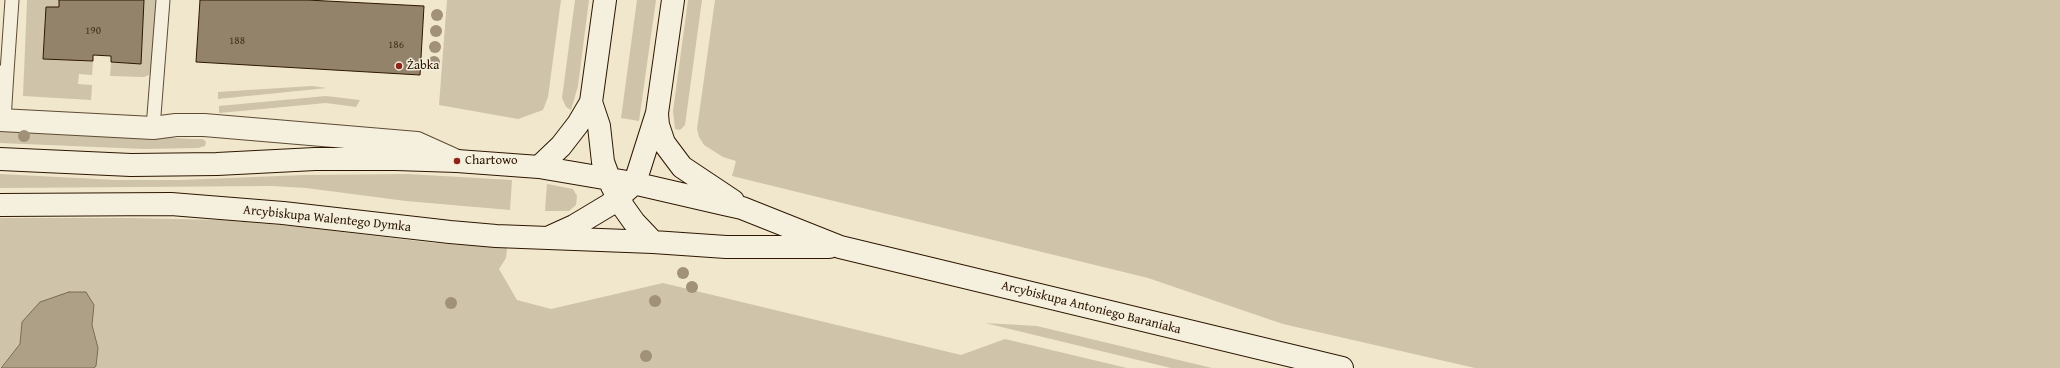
<!DOCTYPE html>
<meta charset="utf-8">
<style>
body{margin:0}
canvas{display:block;background:#f0e7cd}
</style>
<canvas width="2060" height="368"></canvas>
<script>
const g = document.querySelector('canvas').getContext('2d');
g.lineJoin = 'round';
function fill(path, color) { g.fillStyle = color; g.fill(path, 'evenodd'); }
const toPath = rows => new Path2D(rows.map(r => 'M' + r).join(''));
function strokePath(path, color, width, dash) { g.strokeStyle = color; g.lineWidth = width; g.lineCap = dash ? 'butt' : 'round'; g.setLineDash(dash || []); g.stroke(path); }
function drawText(font, color, halo, rows, align = 'center') {
  g.font = font + ' "Gentium Book Plus",serif'; g.lineWidth = 3; g.setLineDash([]); g.textBaseline = 'middle'; g.strokeStyle = halo; g.fillStyle = color; for (const [text, x, y, turn = 0] of rows) {
    g.save(); g.translate(x, y); g.rotate((+turn || 0) * Math.PI / 180); g.textAlign = isNaN(turn) ? turn : align; if (halo) g.strokeText(text, 0, 0); g.fillText(text, 0, 0); g.restore();
  }
}
const green = toPath([
 [27,0,59,0,59,7,46,7,43,58,93,61,92,75,79,74,78,84,92,85,91,100,23,96],
 [144,0,158,0,151,70,149,75,144,77,110,76,111,62,141,64],
 [447,0,561,0,548,97,543,110,518,119,439,105],
 [575,0,589,0,578,86,571,110,566,107,562,98],
 [637,0,656,0,639,121,621,118],
 [688,0,702,0,685,125,680,130,675,129,673,111],
 [715,0,2060,0,2060,368,1475,368,1283,324,1148,278,732,176,736,161,723,157,704,145,699,137,697,129],
 [312,86,327,88,218,99,218,92],
 [326,96,360,100,356,107,326,103,219,113,219,106],
 [0,128,193,139,203,139,206,142,205,146,198,148,144,149,0,143],
 [0,174,116,180,179,180,304,175,408,174,512,180,510,210,406,201,306,188,272,186,0,188],
 [547,184,573,189,577,196,576,205,569,211,545,211],
 [0,218,130,218,221,220,292,226,434,243,507,248,506,258,499,269,517,300,551,309,663,283,961,355,1005,339,1127,368,94,368,96,366,98,348,92,325,94,305,86,292,69,292,22,322,20,344,0,368],
 [985,323,1037,326,1212,368,1171,368]
]);
const water = toPath([
 [69,292,86,292,94,305,92,325,98,348,96,366,94,368,1,368,20,344,22,322,40,302,69,292]
]);
const building = toPath([
 [59,0,144,0,141,64,111,62,111,56,93,55,93,61,43,59,46,7,59,7,59,0],
 [200,0,307,0,424,6,420,75,196,62,200,0]
]);
const lane = toPath([
 [0,72,7,72,12,0],
 [4,120,7,72],
 [153,128,163,0]
]);
const street = toPath([
 [0,120,153,128,176,125,204,125,417,143,457,161]
]);
const secondary = toPath([
 [605,0,591,102,599,126,603,162,612,186,624,208,634,222,653,242],
 [657,114,658,125,664,143,682,167,733,201],
 [0,159,131,165,217,164,315,159,396,159,457,161,539,167,633,183,724,204,742,208,840,247,1342,368],
 [539,167,561,146,578,124,591,102],
 [0,205,171,204,283,213,450,232,496,236,653,242,726,247,829,247],
 [552,236,574,226,609,205,629,188,637,176,657,113,673,0]
]);
const trees = [
 [437,15],
 [436,31],
 [435,47],
 [434,62],
 [24,136],
 [683,273],
 [692,287],
 [655,301],
 [451,303],
 [646,356]
];
const markers = [
 [399,66,4,"#8f2418"],
 [457,161,4,"#8f2418"]
];
const numberNames = [
 ["190",93,31],
 ["188",237,41],
 ["186",396,45]
];
const poiNames = [
 ["Żabka",407,66],
 ["Chartowo",465,161]
];
const streetNames = [
 ["Arcybiskupa Walentego Dymka",327,219,6],
 ["Arcybiskupa Antoniego Baraniaka",1091,308,14]
];
fill(green, '#cfc4aa');
fill(water, '#aea087');
strokePath(water, '#7b6951', 1);
fill(building, '#93836b');
strokePath(building, '#2e1700', 1);
strokePath(lane, '#5e4b33', 15);
strokePath(street, '#5e4b33', 24);
strokePath(secondary, '#2e1700', 24);
strokePath(lane, '#f5efde', 13);
strokePath(street, '#f5efde', 22);
strokePath(secondary, '#f5efde', 22);
g.fillStyle = '#a09178';
for (const [x, y] of trees) { g.beginPath(); g.arc(x, y, 6, 0, 2 * Math.PI); g.fill(); }
for (const [x, y, r, color] of markers) { const dot = new Path2D(); dot.arc(x, y, r, 0, 2 * Math.PI); g.fillStyle = color; g.fill(dot); strokePath(dot, '#f5efde', 1.5); }
drawText('11px', '#47321b', null, numberNames);
drawText('13px', '#2e1700', '#f5efde', poiNames, 'left');
drawText('13px', '#2e1700', '#f5efde', streetNames);
</script>
